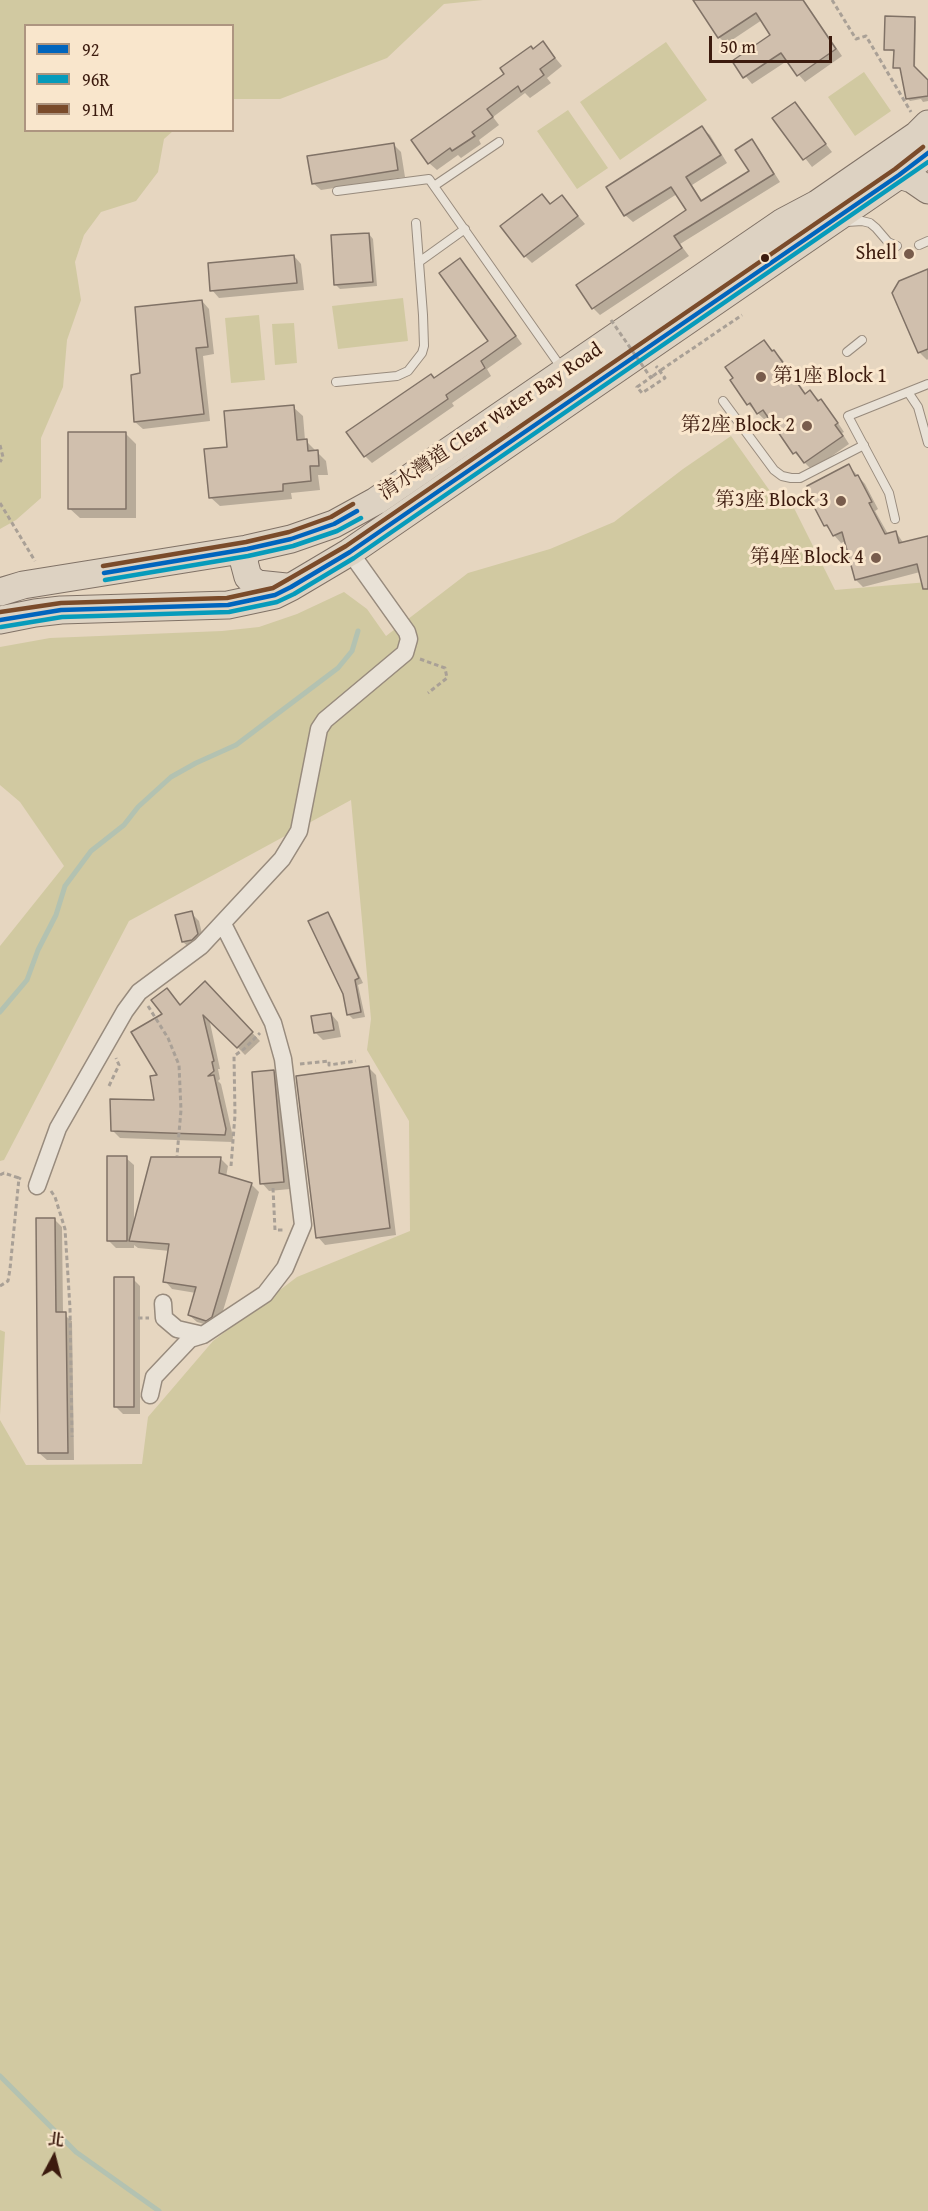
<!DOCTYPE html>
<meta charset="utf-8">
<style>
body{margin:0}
#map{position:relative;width:928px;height:2211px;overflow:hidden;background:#e6d6c0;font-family:"Gentium Book Plus","Noto Serif TC",serif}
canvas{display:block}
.legend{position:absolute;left:24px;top:24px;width:210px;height:108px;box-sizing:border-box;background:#f9e6cc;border:2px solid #ad9580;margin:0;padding:8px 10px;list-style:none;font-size:18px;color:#3c1b0e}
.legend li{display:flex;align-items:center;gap:12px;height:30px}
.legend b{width:30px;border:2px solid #ad9580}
.north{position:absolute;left:24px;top:2127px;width:60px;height:60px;-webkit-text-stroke:4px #f9e6cc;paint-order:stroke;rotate:7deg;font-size:16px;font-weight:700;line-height:24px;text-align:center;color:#3c1b0e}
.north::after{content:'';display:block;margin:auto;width:21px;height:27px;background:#3c1b0e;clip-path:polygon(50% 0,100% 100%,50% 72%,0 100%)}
.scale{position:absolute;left:709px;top:36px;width:123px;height:27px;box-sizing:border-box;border:3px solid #3c1b0e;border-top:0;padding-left:8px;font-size:18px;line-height:21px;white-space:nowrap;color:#3c1b0e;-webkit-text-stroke:4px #f9e6cc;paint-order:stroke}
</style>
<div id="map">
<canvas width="928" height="2211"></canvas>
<ul class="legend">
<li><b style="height:8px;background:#0065bd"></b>92</li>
<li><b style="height:8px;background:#069bbb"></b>96R</li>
<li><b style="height:8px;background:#7a4b2a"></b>91M</li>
</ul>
<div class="north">北</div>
<div class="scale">50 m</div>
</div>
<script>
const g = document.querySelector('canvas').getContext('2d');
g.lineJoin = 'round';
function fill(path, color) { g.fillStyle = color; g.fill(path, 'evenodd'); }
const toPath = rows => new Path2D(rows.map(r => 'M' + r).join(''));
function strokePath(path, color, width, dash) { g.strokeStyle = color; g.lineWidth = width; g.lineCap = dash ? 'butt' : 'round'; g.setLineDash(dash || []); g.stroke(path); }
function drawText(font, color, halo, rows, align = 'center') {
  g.font = font + ' "Gentium Book Plus","Noto Serif TC",serif'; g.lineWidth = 6; g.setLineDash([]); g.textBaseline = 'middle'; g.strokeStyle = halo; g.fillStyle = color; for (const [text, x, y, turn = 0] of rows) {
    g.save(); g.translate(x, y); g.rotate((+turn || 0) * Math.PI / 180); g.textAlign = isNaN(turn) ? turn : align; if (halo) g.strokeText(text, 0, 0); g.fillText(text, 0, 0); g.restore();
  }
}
const green = toPath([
 [0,0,483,0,444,4,387,58,280,99,233,99,232,26,26,26,26,130,173,131,164,139,158,172,136,201,101,212,84,235,75,262,81,300,67,340,63,387,41,438,41,498,16,520,0,529],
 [666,42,707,100,620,160,580,102],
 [864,72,891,111,855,136,828,97],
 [568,110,608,168,577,189,537,131],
 [403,298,408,341,338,349,332,306],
 [259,315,265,380,231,383,225,318],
 [294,323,297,363,275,365,272,324],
 [731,436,777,501,788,496,835,590,928,582,928,2211,0,2211,0,1420,26,1465,142,1464,148,1417,213,1341,297,1277,410,1231,409,1121,367,1050,371,1019,351,800,129,921,4,1160,0,1161,0,946,64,866,20,802,0,785,0,647,50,638,222,631,259,627,297,614,344,592,367,609,386,636,468,573,550,549,614,522,683,469],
 [0,1330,5,1332,0,1415]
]);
const shadow = toPath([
 [694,0,804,0,842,56,805,82,787,61,752,84,734,62,772,35,762,20,726,44,719,37],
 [914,19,916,21,915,69,928,82,928,101,923,102,921,99,910,101,908,99,902,69,895,67,895,52,886,49],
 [543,43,562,66,547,78,551,83,530,98,525,93,493,117,499,125,479,140,481,144,461,158,458,155,437,170,429,163,506,74],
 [795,104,832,152,812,167,774,118],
 [702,128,710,135,727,163,692,185,703,202,751,172,752,141,759,149,780,182,680,244,689,256,600,315,593,308,688,211,677,194,633,222,625,215],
 [393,144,401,152,405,177,321,190,313,183],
 [562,197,585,224,532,263,525,256,551,205],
 [369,234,373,239,377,286,340,289,335,284],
 [294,256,301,264,304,290,219,298,212,290],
 [460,260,522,344,487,369,491,376,452,403,454,406,372,463,365,456,435,380,490,341],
 [928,270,928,359,927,360,919,352],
 [202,301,209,309,214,354,203,356,210,421,143,429,135,422,142,375],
 [764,342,782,359,806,394,810,392,828,408,844,432,842,433,849,444,812,470,795,453,770,418,766,421,748,404],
 [293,407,303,416,305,440,326,461,328,475,318,475,320,490,291,493,292,499,220,506,210,497,228,448],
 [126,434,136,444,136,518,80,518,69,508],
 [849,466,865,484,878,509,875,511,888,534,896,532,904,544,928,537,928,582,920,572,863,587,856,580,846,541,841,543,825,525],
 [191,913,199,921,204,942,191,949,183,942],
 [327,913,332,918,363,983,358,985,365,1017,353,1019,348,1014],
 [205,983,260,1041,245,1055,209,1018,220,1069,218,1069,220,1079,218,1081,221,1084,233,1137,232,1142,120,1138,112,1130,156,1102,160,1076,181,1006],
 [331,1014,338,1022,341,1037,323,1040,316,1033],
 [369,1068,376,1075,396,1235,325,1245,318,1237],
 [273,1072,281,1079,290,1189,269,1191,262,1183],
 [126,1158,134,1165,134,1223,153,1158,221,1159,228,1166,226,1177,251,1184,259,1192,219,1324,214,1327,197,1322,189,1315,196,1293,172,1289,165,1281,170,1251,138,1248,134,1245,134,1248,116,1248,109,1241],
 [55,1220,62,1227,63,1314,72,1321,74,1460,47,1460,39,1453],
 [133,1279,140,1286,140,1414,123,1414,115,1406]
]);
const stream = toPath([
 [0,1012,27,980,38,950,56,915,65,886,91,851,124,825,138,807,171,777,196,763,236,745,338,668,352,651,358,631],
 [0,2076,76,2152,159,2211]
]);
const building = toPath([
 [693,0,803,0,836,49,797,76,781,53,743,78,732,61,770,35,756,13,718,38,693,0],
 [885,16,915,17,914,66,928,80,928,96,906,99,900,68,893,68,894,50,884,50,885,16],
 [543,41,555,58,540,69,544,75,521,92,518,86,487,109,493,117,472,132,475,136,452,151,450,148,428,164,411,140,504,74,500,68,531,46,533,49,543,41],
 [795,102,826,144,803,160,772,118,795,102],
 [702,126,721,155,686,177,701,201,749,171,735,150,752,139,774,174,674,236,682,248,592,309,576,285,686,210,671,187,624,216,606,187,702,126],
 [394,143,398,170,312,184,307,156,394,143],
 [542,194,550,204,562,195,578,216,524,257,500,226,542,194],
 [369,233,373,282,334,285,331,235,369,233],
 [294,255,297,283,210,291,208,263,294,255],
 [460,258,516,336,481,361,485,368,446,395,448,399,364,457,346,432,431,374,434,378,488,341,439,273,460,258],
 [928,269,928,349,918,353,892,293,899,281,928,269],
 [202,300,208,347,196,348,204,414,134,422,131,375,140,373,135,307,202,300],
 [764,340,772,351,774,350,805,394,810,390,818,401,821,399,838,423,835,425,843,436,804,463,796,452,793,454,763,410,757,414,750,403,747,405,730,380,733,378,725,367,764,340],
 [294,405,297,440,307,439,308,451,318,450,319,466,310,466,311,481,283,484,283,491,209,498,204,449,227,447,224,411,294,405],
 [68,432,126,432,126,509,68,509,68,432],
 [849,464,855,476,858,475,872,502,869,503,885,534,896,531,899,543,928,536,928,589,923,589,917,564,855,580,842,532,833,536,827,525,824,526,810,499,813,498,807,486,849,464],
 [192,911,198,934,192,940,182,942,175,915,192,911],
 [328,912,359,978,355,980,361,1012,347,1015,343,994,308,921,328,912],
 [205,981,253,1032,237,1048,203,1015,214,1061,212,1062,214,1071,208,1076,214,1075,226,1129,225,1135,111,1131,110,1099,154,1100,150,1076,157,1075,131,1032,162,1014,151,1000,167,988,180,1005,205,981],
 [331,1013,334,1030,314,1033,311,1016,331,1013],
 [369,1066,390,1228,316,1238,296,1076,369,1066],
 [274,1070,284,1182,260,1184,252,1072,274,1070],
 [107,1156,127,1156,127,1241,107,1241,107,1156],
 [151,1157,221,1157,219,1173,252,1183,212,1317,206,1321,188,1315,196,1287,163,1282,169,1244,129,1241,151,1157],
 [36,1218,55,1218,56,1312,66,1312,68,1453,38,1453,36,1218],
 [114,1277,134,1277,134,1407,114,1407,114,1277]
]);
const path = toPath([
 [832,0,856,39,866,36,911,112],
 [661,370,742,315],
 [653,376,637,387,642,393,665,378,656,366],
 [0,445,3,457,0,462],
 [0,503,35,561],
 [420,659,445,668,447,678,428,693],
 [148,1006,168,1038,179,1065,181,1110,177,1156],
 [300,1064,329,1061,329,1065,356,1061],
 [109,1086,119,1065,116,1058],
 [231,1166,235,1115,234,1056,244,1049,260,1033],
 [0,1175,4,1173,19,1178],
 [273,1188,275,1230,285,1230],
 [51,1191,55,1197,65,1229,70,1308,72,1437],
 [0,1286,8,1281,10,1269,19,1178,21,1179],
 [138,1318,149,1318]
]);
const lane = toPath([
 [434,186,499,142],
 [337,191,429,179,563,370],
 [847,222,862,221,870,223,876,228,888,242,897,246],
 [919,245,928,241],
 [419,262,465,229],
 [847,352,862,340],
 [336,382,397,376,408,371,422,353,424,346,423,315,416,223],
 [908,392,918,407,928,443],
 [723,401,774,470,782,476,791,478,800,478,864,445],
 [895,519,889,493,848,416,928,384]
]);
const street = toPath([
 [37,1186,58,1128,125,1011,139,992,201,946,282,859,299,831,319,729,325,720,405,653,409,639,407,632,350,552],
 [163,1303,164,1318,177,1329,203,1335],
 [150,1395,154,1377,190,1339,203,1335,265,1294,285,1268,303,1225,283,1059,273,1023,223,924]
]);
const primary = toPath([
 [899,175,912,179,928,190],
 [247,549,244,562,248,577,257,584,286,587],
 [0,592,23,585,247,549,291,539,334,524,376,501,783,222,817,204,917,135,928,124],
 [0,620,35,613,61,610,228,605,275,595,291,587,350,552,899,175,928,153]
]);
const pathBridge = toPath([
 [611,320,651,378],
 [653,376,661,370]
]);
const bus1 = toPath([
 [104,573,247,549,291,539,334,524,357,511],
 [0,620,61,610,228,605,275,595,291,587,350,552,899,175,928,153]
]);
const bus2 = toPath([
 [105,580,248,556,293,546,337,531,361,518],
 [1,627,62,617,229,612,277,602,294,594,354,558,928,162]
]);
const bus3 = toPath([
 [103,566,246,542,289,532,331,517,353,504],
 [0,612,61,603,227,598,273,588,287,580,346,546,895,169,923,147]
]);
const markers = [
 [909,254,6,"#785c4c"],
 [765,258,5,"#3c1b0e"],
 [761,377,6,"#785c4c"],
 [807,426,6,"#785c4c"],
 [841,501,6,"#785c4c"],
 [876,558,6,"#785c4c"]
];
const poiNames = [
 ["Shell",897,254],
 ["第1座 Block 1",773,377,"left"],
 ["第2座 Block 2",795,426],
 ["第3座 Block 3",829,501],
 ["第4座 Block 4",864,558]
];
const streetNames = [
 ["清水灣道 Clear Water Bay Road",491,422,-34]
];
fill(green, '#d1c9a1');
fill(shadow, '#0003');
strokePath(stream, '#b3c2b1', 5);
fill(building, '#d0bfad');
strokePath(building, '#807266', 1.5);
strokePath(lane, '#988b7d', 10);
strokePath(street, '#988b7d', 19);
strokePath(primary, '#807266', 29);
strokePath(path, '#a9a096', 3, [4.5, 3]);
strokePath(lane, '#e9e2d7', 8);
strokePath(street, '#e9e2d7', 16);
strokePath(primary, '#ddd2c2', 27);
strokePath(pathBridge, '#a9a096', 3, [4.5, 3]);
strokePath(bus1, '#0065bd', 4.5);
strokePath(bus2, '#069bbb', 4.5);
strokePath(bus3, '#7a4b2a', 4.5);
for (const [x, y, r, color] of markers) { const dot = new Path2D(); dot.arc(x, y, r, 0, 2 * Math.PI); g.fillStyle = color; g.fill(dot); strokePath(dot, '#f9e6cc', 2); }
drawText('20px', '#3c1b0e', '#f9e6cc', poiNames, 'right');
drawText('20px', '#3c1b0e', '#f9e6cc', streetNames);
</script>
